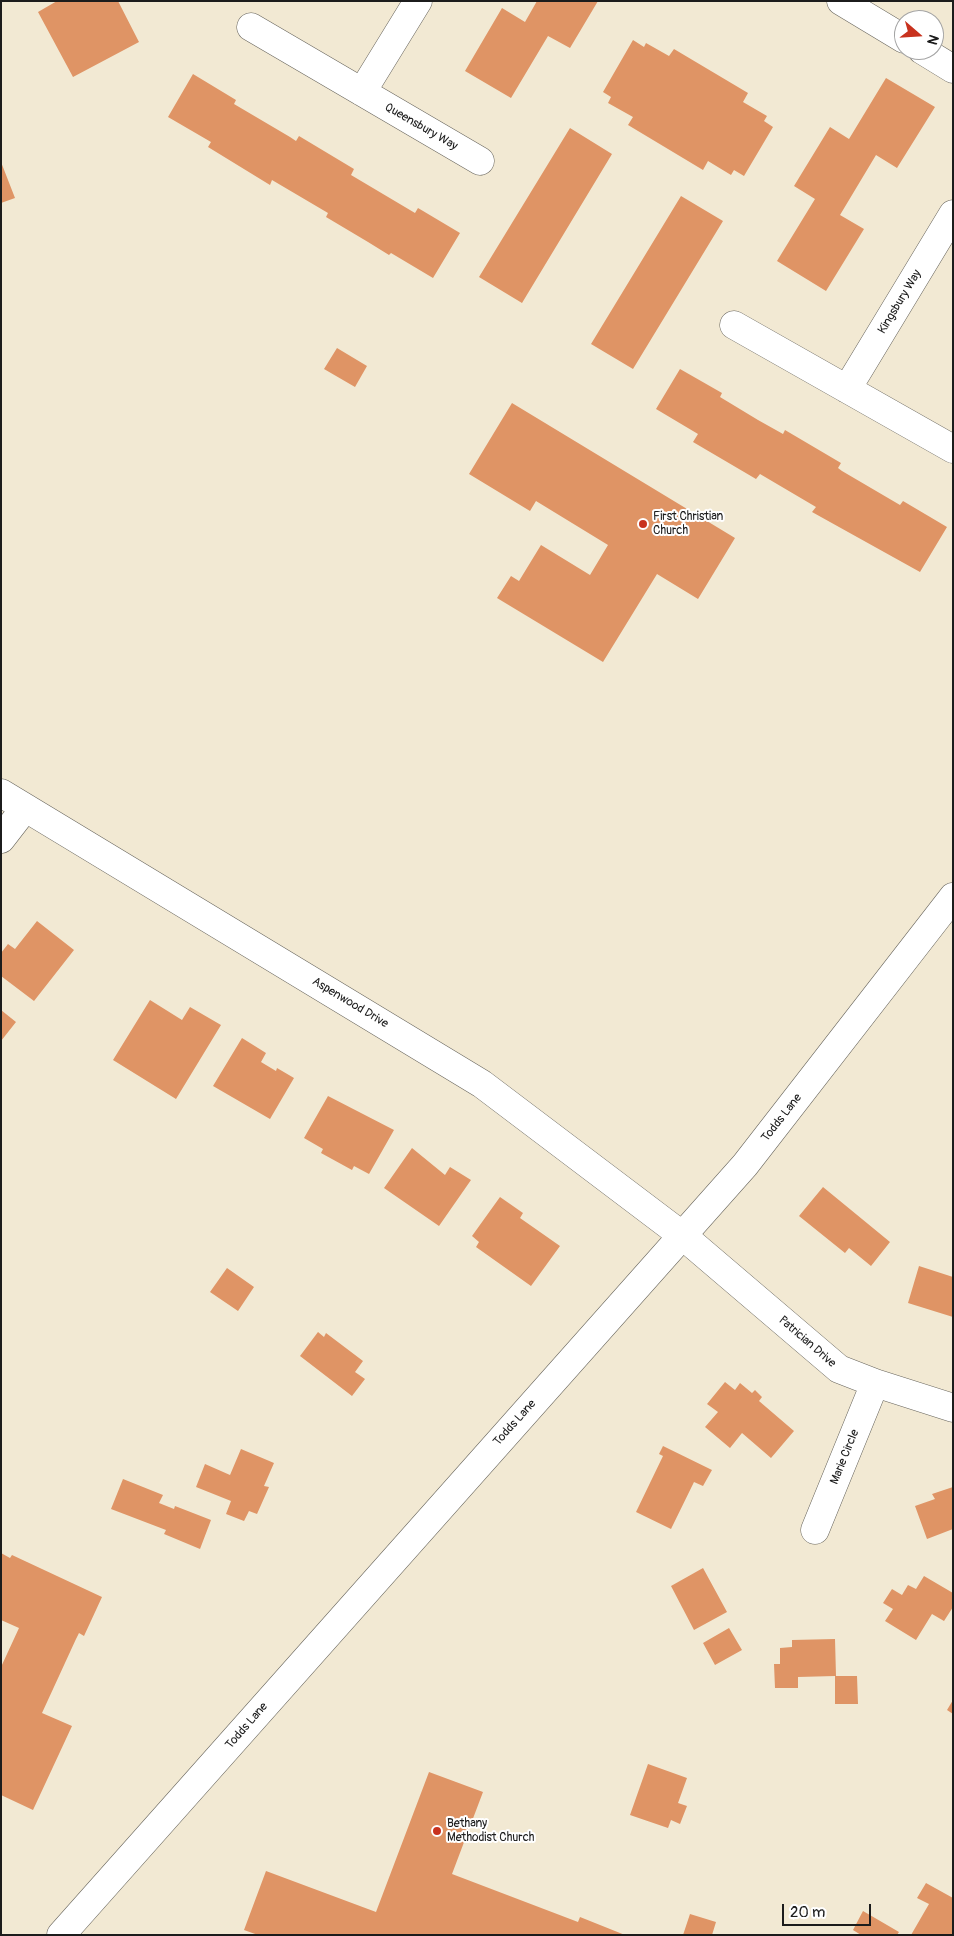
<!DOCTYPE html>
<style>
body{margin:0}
#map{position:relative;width:954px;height:1936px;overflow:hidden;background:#f2e9d3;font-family:Pangolin,sans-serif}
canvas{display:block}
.frame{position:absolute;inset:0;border:2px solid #1c1c1c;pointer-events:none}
.north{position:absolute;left:894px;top:10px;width:50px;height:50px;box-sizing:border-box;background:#fff;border:1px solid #a4a4a4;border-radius:50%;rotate:109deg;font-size:14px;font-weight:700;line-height:20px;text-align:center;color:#1c1c1c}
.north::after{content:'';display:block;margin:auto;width:18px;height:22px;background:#c8321e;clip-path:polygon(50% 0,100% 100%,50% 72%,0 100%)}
.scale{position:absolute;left:782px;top:1904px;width:89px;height:22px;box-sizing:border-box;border:2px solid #1c1c1c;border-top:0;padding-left:6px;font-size:15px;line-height:18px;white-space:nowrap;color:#1c1c1c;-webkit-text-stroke:4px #fff;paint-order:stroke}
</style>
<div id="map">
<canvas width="954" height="1936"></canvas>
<div class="frame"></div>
<div class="north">N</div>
<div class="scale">20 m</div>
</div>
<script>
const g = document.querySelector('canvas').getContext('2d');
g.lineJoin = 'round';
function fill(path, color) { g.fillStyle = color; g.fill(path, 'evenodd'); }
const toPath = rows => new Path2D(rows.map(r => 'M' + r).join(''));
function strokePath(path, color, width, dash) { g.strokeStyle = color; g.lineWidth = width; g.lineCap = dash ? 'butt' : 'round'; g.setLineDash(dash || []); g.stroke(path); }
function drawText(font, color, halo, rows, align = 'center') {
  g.font = font + ' Pangolin,sans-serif'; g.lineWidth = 4; g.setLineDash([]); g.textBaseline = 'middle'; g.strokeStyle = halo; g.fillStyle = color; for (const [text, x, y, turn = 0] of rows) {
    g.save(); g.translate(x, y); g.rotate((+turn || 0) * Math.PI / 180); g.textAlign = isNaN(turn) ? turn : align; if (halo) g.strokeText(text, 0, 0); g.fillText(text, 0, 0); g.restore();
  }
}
const building = toPath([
 [57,1,118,1,139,42,73,77,38,12],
 [537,1,598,1,570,48,548,36,511,98,465,71,502,8,525,22],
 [633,40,644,47,646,43,669,56,674,49,748,93,743,102,767,116,764,121,773,127,744,176,734,170,731,175,708,161,703,170,628,125,633,117,608,103,611,97,603,92],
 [193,74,236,100,234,104,290,137,296,141,299,136,354,169,351,175,415,213,418,208,460,233,433,278,391,253,389,255,368,242,326,217,328,213,272,180,270,185,208,147,211,142,168,117],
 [886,78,935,107,897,168,876,155,840,215,864,229,826,291,777,261,815,199,794,186,830,127,849,139],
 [570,128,612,154,522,303,479,277],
 [1,162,15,198,1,203],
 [681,196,723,221,633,369,591,344],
 [337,348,367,366,355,387,324,369],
 [680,369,722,393,720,397,758,420,783,434,785,430,841,463,838,468,842,471,900,505,903,501,947,527,920,572,812,512,816,507,760,474,756,479,693,442,698,434,656,409],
 [512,403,735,538,698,599,657,574,603,662,497,598,511,576,519,581,541,545,590,575,608,545,536,501,530,511,469,474],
 [37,921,74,950,34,1001,1,976,1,953,8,944,15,949],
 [150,1000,182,1020,190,1007,221,1025,176,1099,113,1060],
 [1,1010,16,1022,1,1041],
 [242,1038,266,1053,261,1062,276,1071,277,1068,294,1078,270,1119,213,1086],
 [328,1096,394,1130,369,1174,354,1166,352,1170,321,1153,323,1149,304,1138],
 [412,1148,445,1175,450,1167,471,1180,439,1226,384,1188],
 [823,1187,890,1242,871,1266,849,1248,845,1253,799,1216],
 [500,1197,523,1213,520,1218,560,1246,531,1286,476,1247,479,1242,472,1236],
 [919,1266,953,1277,953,1317,908,1303],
 [227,1268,254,1287,238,1311,210,1292],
 [318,1332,324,1337,326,1333,363,1361,355,1372,365,1379,352,1396,300,1356],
 [725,1382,735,1390,740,1383,752,1393,755,1390,762,1397,759,1401,794,1431,771,1458,742,1433,730,1448,705,1427,718,1412,707,1404],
 [663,1446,712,1470,703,1486,694,1482,671,1529,636,1512,663,1456,659,1454],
 [241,1449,274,1463,264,1486,269,1487,257,1514,249,1511,244,1521,226,1514,231,1501,196,1487,205,1464,230,1475],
 [123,1479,163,1495,159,1503,174,1509,175,1506,211,1520,200,1549,164,1534,166,1530,111,1509],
 [953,1487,953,1529,927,1539,915,1506,935,1499,932,1494],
 [1,1553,10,1558,12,1555,102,1597,84,1636,79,1633,76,1639,42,1713,72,1726,33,1810,1,1795,1,1667,19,1628,1,1620],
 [703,1568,727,1612,694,1630,671,1586],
 [924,1576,953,1593,953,1607,944,1621,932,1614,916,1640,885,1621,893,1609,883,1603,892,1589,902,1595,908,1585,916,1589],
 [729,1628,742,1650,715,1665,703,1643],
 [835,1639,836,1676,857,1676,858,1704,835,1704,835,1676,798,1677,798,1688,775,1688,774,1664,780,1664,780,1648,792,1647,792,1640],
 [953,1700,953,1714,947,1710],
 [648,1764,687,1778,678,1803,687,1806,680,1824,671,1820,668,1828,630,1815],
 [429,1772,483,1792,452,1874,578,1922,580,1917,625,1935,258,1935,244,1930,266,1871,376,1912],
 [926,1883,953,1898,953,1935,911,1935,929,1904,917,1898],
 [863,1911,899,1932,897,1935,861,1935,853,1930],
 [690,1914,716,1922,712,1935,683,1935]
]);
const minor = toPath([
 [841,1,904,39],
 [251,27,480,161],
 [922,50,953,69],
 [362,92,418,1],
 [734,325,953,449],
 [847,389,953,214],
 [1,793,482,1084,683,1236,839,1369,875,1383,953,1408],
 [1,839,25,808],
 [815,1530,875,1383]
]);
const major = toPath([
 [61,1935,745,1165,953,897]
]);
const markers = [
 [643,524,5,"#c8321e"],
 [437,1831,5,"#c8321e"]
];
const streetNames = [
 ["Queensbury Way",421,127,30],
 ["Kingsbury Way",900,302,-59],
 ["Aspenwood Drive",350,1003,31],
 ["Todds Lane",782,1118,-52],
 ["Patrician Drive",807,1342,41],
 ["Todds Lane",515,1423,-48],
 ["Marie Circle",845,1457,-68],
 ["Todds Lane",247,1726,-49]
];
const poiNames = [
 ["First Christian",653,517],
 ["Church",653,531],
 ["Bethany",447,1824],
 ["Methodist Church",447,1838]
];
fill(building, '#df9465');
strokePath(minor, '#67645c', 29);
strokePath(major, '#67645c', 29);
strokePath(minor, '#fff', 28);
strokePath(major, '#fff', 28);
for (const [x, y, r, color] of markers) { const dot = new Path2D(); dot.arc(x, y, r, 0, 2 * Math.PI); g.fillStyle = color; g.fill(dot); strokePath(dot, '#fff', 2); }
drawText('12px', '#1c1c1c', '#fff', streetNames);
drawText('12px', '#1c1c1c', '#fff', poiNames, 'left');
</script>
